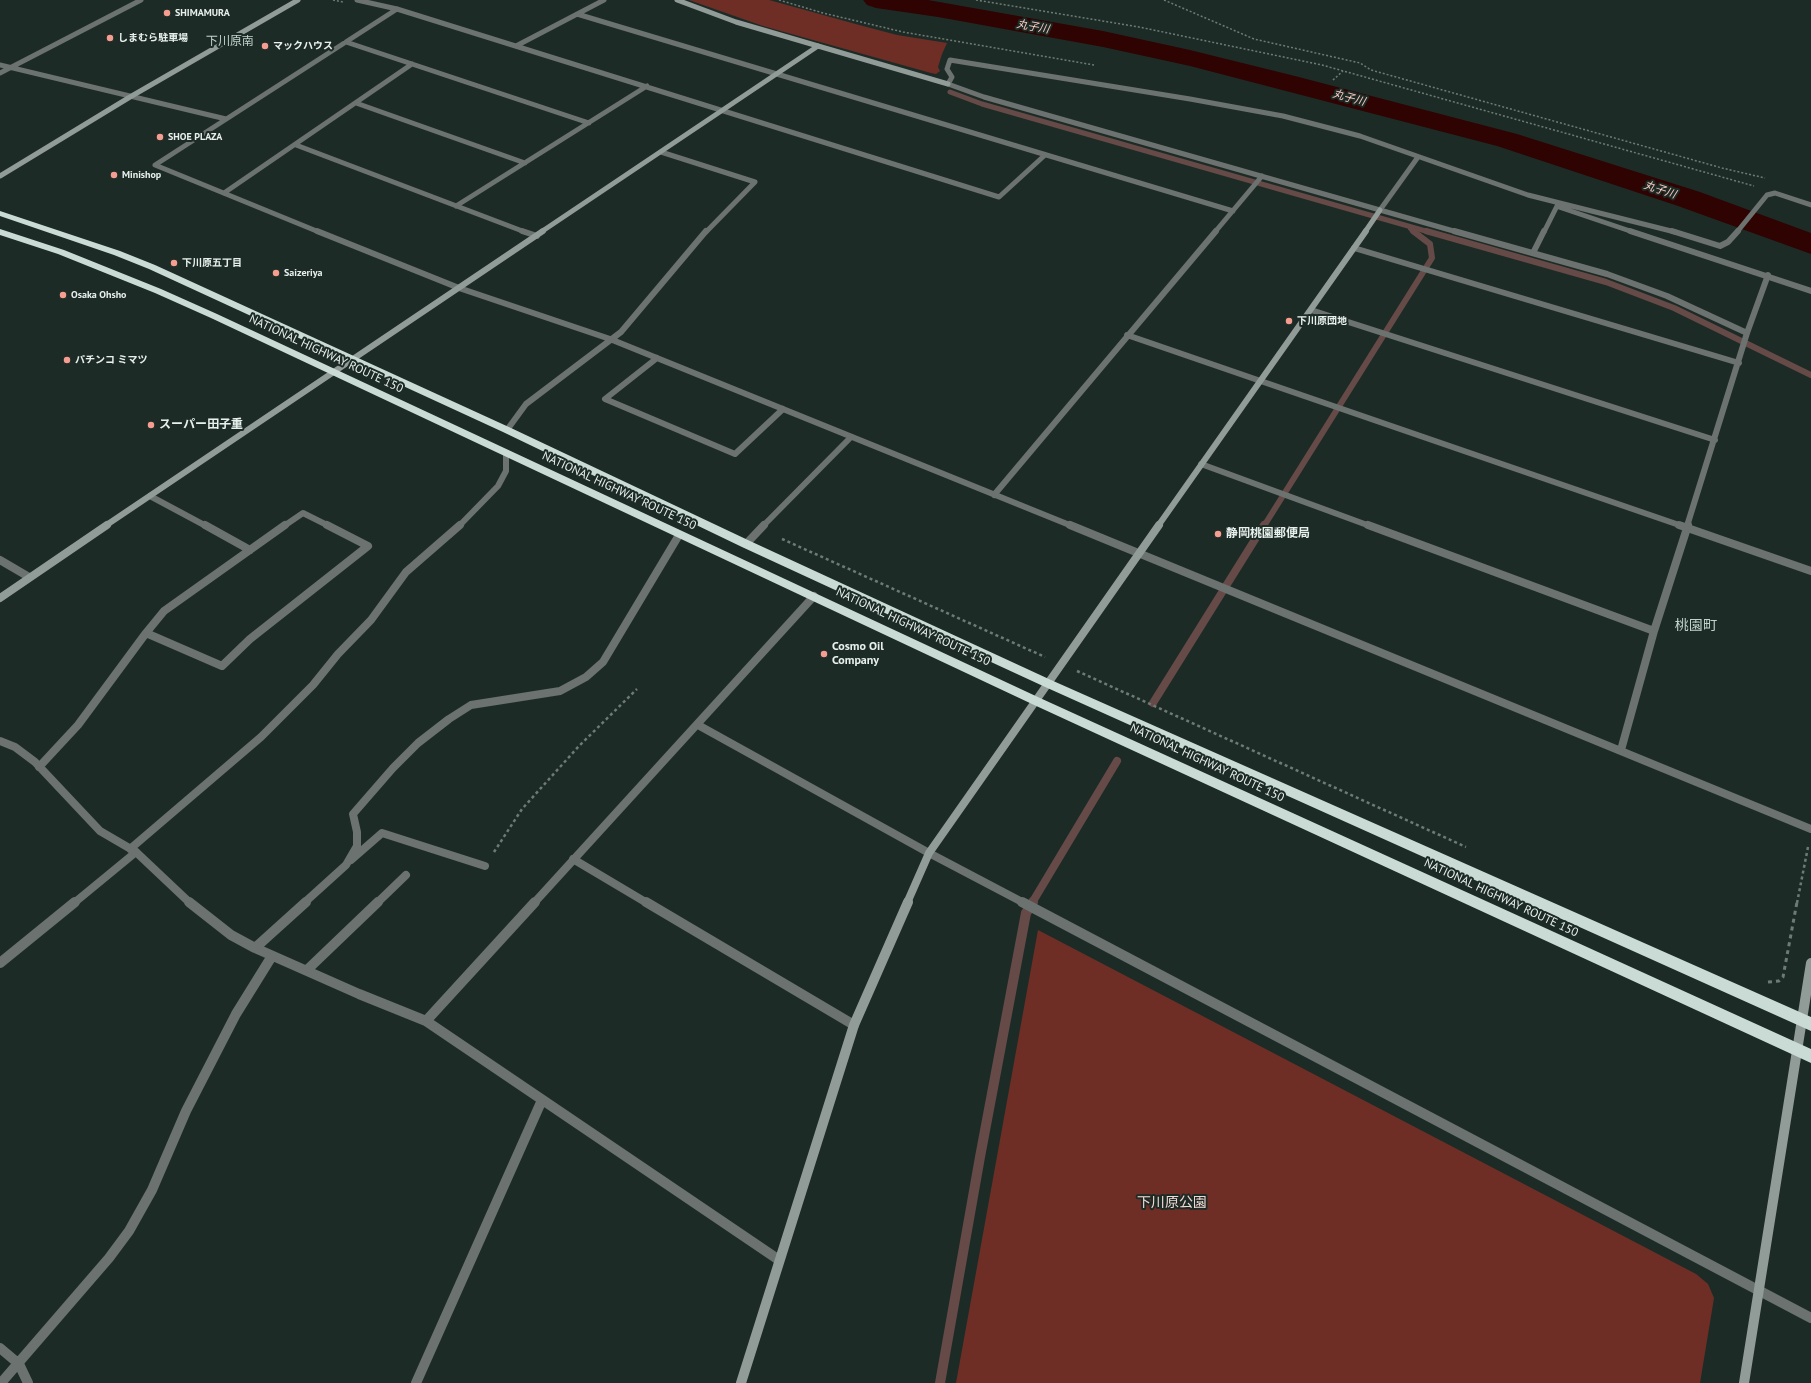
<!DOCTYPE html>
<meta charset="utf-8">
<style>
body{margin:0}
canvas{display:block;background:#1d2b26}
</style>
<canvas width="1811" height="1383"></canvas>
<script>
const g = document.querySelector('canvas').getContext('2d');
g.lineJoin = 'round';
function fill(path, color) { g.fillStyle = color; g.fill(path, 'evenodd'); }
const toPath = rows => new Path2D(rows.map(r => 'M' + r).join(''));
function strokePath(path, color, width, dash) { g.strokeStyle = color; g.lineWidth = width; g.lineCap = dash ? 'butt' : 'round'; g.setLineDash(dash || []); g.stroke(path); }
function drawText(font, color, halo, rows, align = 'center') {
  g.font = font + ' "PT Sans","Noto Sans JP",sans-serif'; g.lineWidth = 4; g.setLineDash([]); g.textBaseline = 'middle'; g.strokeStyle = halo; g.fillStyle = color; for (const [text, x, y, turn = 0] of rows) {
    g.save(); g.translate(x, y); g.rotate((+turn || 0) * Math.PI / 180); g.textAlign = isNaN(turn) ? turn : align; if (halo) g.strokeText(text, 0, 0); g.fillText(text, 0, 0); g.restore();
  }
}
const green = toPath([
 [689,0,769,0,859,25,897,35,947,43,942,54,938,67,940,71,936,74,931,73,763,26],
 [1038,930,1696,1274,1708,1284,1714,1298,1700,1383,956,1383]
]);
const streamFar3 = toPath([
 [950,92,982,104,1429,232],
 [1410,228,1414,232]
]);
const streamFar2 = toPath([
 [1426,231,1606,282,1674,308,1811,375],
 [1264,526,1432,258,1430,244,1413,231]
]);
const streamFar1 = toPath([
 [1153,703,1264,525],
 [1032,903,1117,761]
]);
const stream = toPath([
 [940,1383,980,1157,1026,913,1033,902]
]);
const river = toPath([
 [863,0,928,0,1103,31,1190,50,1295,76,1517,134,1700,192,1811,233,1811,254,1678,206,1497,146,1190,66,1103,47,938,17,876,8,867,5,863,0]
]);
const pathFar2 = toPath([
 [333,0,343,2],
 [779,0,823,13,903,32,1094,65],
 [976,0,1139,27,1322,65,1754,186],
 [1164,0,1254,39,1360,63,1371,70,1722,168,1765,178],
 [1333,80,1343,71]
]);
const pathFar1 = toPath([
 [782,539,1045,657],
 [1077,671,1466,847],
 [494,852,522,809,579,746,637,689],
 [1797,903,1808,847]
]);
const path = toPath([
 [1768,982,1779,981,1783,977,1797,902]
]);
const laneFar1 = toPath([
 [74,903,136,852]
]);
const lane = toPath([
 [0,963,75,902],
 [19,1364,28,1383]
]);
const streetFar3 = toPath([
 [357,0,397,9,999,197,1045,155],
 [577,14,1233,211],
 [346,42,589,123],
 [516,46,604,0],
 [0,65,226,119],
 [0,73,141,0],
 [356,103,525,163],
 [296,145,525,232],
 [661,152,755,182,706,232],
 [224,193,412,64],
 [456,206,647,86],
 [1559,207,1633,232],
 [1380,210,1418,157],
 [319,232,155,165,397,9],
 [1215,232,1262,176],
 [1457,232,984,97,948,84,952,77,947,69,950,60,1190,99,1283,116,1360,136,1528,195,1675,232],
 [1544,232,1557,206],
 [1737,232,1767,195,1775,193,1811,205]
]);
const streetFar2 = toPath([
 [317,231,459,288,610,339,1072,526],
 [522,231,537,236],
 [1454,231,1607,274,1667,296,1747,333],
 [1630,231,1811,291],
 [1672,231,1720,246,1728,242,1738,231],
 [1354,248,1739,363],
 [1533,253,1544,231],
 [1311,310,1715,440],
 [1127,335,1682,526],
 [657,358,605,399,735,454,783,409],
 [507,430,526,404,621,332,706,231],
 [1201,464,1370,526],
 [994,495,1216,231],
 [150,496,206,526],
 [284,526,303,513,329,526],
 [459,526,498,486,506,471,506,454],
 [763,526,851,437],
 [1687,526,1747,333,1768,275]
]);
const streetFar1 = toPath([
 [205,525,250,550],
 [1070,525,1811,829],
 [1368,525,1654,631],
 [1679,525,1811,571],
 [746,544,764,525],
 [0,560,29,577],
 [146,633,222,666,250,639,368,546,327,525],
 [146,633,164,611,285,525],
 [698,725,929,853,1024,903],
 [0,741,15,747,35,762,100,831,136,852,190,903],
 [1621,750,1654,631,1688,525],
 [39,767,78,725,146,633],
 [130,849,261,737,313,685,338,654,371,620,406,572,460,525],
 [573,859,647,903],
 [351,860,382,833,485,866],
 [304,903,346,865,357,846,357,832,353,814,393,768,418,743,449,719,471,705,560,691,586,677,603,662,679,535],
 [377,903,406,875],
 [534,903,814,596]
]);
const street = toPath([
 [189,902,231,935,255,948,359,994,426,1021,779,1260],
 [646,902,854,1025],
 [1022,902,1811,1318],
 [255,948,306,902],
 [307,970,378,902],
 [426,1021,535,902],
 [0,1348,19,1364],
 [1,1383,109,1258,129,1231,152,1190,186,1111,236,1014,272,956],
 [416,1383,542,1100]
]);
const secondaryFar3 = toPath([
 [677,0,736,22,948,84],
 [0,176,130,97,298,0],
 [541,232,818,46],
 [1365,232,1380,210]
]);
const secondaryFar2 = toPath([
 [105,526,543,231],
 [1158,526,1366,231]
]);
const secondaryFar1 = toPath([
 [0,598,107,525],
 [907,903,929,853,1159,525]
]);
const secondary = toPath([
 [741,1383,854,1025,908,902],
 [1744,1383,1811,963]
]);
const highway = toPath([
 [0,211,120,251,155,265,511,428,750,541,1051,680,1811,1017,1811,1031,1043,686,742,547,503,432,149,269,114,255,0,216,0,211],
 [0,229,64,250,161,289,217,314,1040,698,1811,1049,1811,1063,1032,704,211,318,155,293,58,254,0,235,0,229]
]);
const markers = [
 [167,13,4,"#f59d90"],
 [110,38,4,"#f59d90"],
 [265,46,4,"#f59d90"],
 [160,137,4,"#f59d90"],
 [114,175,4,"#f59d90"],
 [174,263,4,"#f59d90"],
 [276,273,4,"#f59d90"],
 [63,295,4,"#f59d90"],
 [1289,321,4,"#f59d90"],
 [67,360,4,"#f59d90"],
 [151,425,4,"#f59d90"],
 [1218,534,4,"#f59d90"],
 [824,654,4,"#f59d90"]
];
const farPoinames = [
 ["SHIMAMURA",175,13],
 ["しまむら駐車場",118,38],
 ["マックハウス",273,46],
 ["SHOE PLAZA",168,137],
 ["Minishop",122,175],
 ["下川原五丁目",182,263],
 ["Saizeriya",284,273],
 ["Osaka Ohsho",71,295],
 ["下川原団地",1297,321],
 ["パチンコ ミマツ",75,360]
];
const farWaternames = [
 ["丸子川",1033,27,10],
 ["丸子川",1349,98,15],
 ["丸子川",1660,190,18]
];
const farQuarternames = [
 ["下川原南",230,42]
];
const streetNames = [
 ["NATIONAL HIGHWAY ROUTE 150",326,354,25],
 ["NATIONAL HIGHWAY ROUTE 150",619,491,25],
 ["NATIONAL HIGHWAY ROUTE 150",913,627,25],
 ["NATIONAL HIGHWAY ROUTE 150",1207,763,25],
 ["NATIONAL HIGHWAY ROUTE 150",1501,898,25]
];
const poiNames = [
 ["スーパー田子重",159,425],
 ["静岡桃園郵便局",1226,534],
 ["Cosmo Oil",832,647],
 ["Company",832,661]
];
const quarterNames = [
 ["桃園町",1696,626]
];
const nearParknames = [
 ["下川原公園",1172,1203]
];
fill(green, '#6e2e26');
strokePath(streamFar3, '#664a48', 5);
strokePath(streamFar2, '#664a48', 6);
strokePath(streamFar1, '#664a48', 8);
strokePath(stream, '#664a48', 10);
fill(river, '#2e0302');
strokePath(pathFar2, '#6e7a76', 1.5, [2, 2]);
strokePath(pathFar1, '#6e7a76', 2.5, [3, 3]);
strokePath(path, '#6e7a76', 3, [4, 4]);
strokePath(laneFar1, '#6b726f', 8);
strokePath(lane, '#6b726f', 10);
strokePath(streetFar3, '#6b726f', 5);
strokePath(streetFar2, '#6b726f', 6);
strokePath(streetFar1, '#6b726f', 8);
strokePath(street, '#6b726f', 10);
strokePath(secondaryFar3, '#919c98', 5);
strokePath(secondaryFar2, '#919c98', 6);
strokePath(secondaryFar1, '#919c98', 8);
strokePath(secondary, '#919c98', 10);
fill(highway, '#c9dbd4');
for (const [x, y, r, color] of markers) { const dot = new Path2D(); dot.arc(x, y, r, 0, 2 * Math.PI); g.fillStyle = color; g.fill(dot); strokePath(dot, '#1d2b26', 1.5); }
drawText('bold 10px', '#e7f0ed', '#1d2b26', farPoinames, 'left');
drawText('italic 11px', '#fecac2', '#1d2b26', farWaternames);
drawText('12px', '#c1d3cc', '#1d2b26', farQuarternames);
drawText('12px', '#e7f0ed', '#1d2b26', streetNames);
drawText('bold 12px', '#e7f0ed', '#1d2b26', poiNames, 'left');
drawText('14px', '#c1d3cc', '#1d2b26', quarterNames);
drawText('14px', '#f3d9d4', '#1d2b26', nearParknames);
</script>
